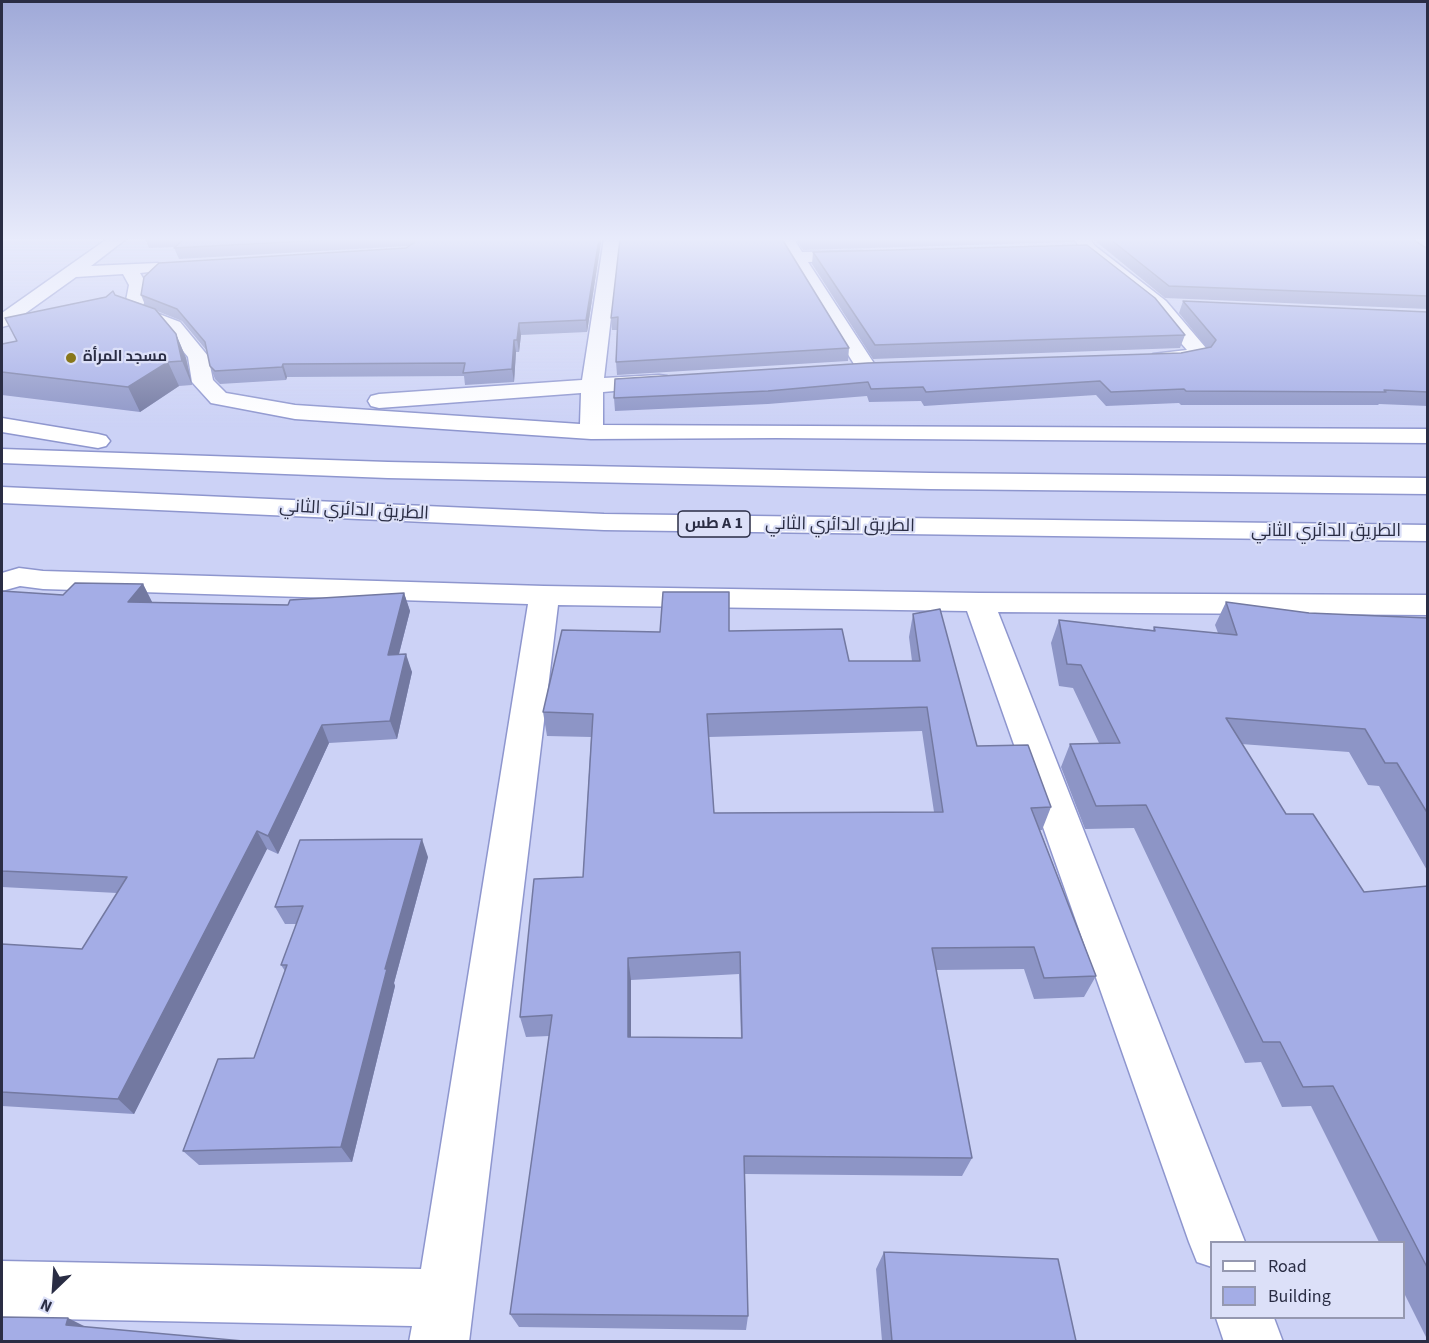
<!DOCTYPE html>
<meta charset="utf-8">
<style>
body{margin:0}
#map{position:relative;width:1429px;height:1343px;overflow:hidden;background:#ccd2f6;font-family:"Source Sans 3",sans-serif}
canvas{display:block}
.frame{position:absolute;inset:0;border:3px solid #2a2d44;pointer-events:none}
.legend{position:absolute;left:1210px;top:1241px;width:195px;height:78px;box-sizing:border-box;background:#dce0f8;border:2px solid #9598b0;margin:0;padding:8px 10px;list-style:none;font-size:18px;color:#2a2d44}
.legend li{display:flex;align-items:center;gap:12px;height:30px}
.legend b{width:30px;border:2px solid #9598b0}
.north{position:absolute;left:24px;top:1259px;width:60px;height:60px;-webkit-text-stroke:4px #dce0f8;paint-order:stroke;rotate:205deg;font-size:16px;font-weight:700;line-height:24px;text-align:center;color:#2a2d44}
.north::after{content:'';display:block;margin:auto;width:21px;height:27px;background:#2a2d44;clip-path:polygon(50% 0,100% 100%,50% 72%,0 100%)}
</style>
<div id="map">
<canvas width="1429" height="1343"></canvas>
<div class="frame"></div>
<ul class="legend">
<li><b style="height:8px;background:#fff"></b>Road</li>
<li><b style="height:16px;background:#a4ade6"></b>Building</li>
</ul>
<div class="north">N</div>
</div>
<script>
const g = document.querySelector('canvas').getContext('2d');
g.lineJoin = 'round';
const toPath = rows => new Path2D(rows.map(r => 'M' + r).join(''));
function strokePath(path, color, width, dash) { g.strokeStyle = color; g.lineWidth = width; g.lineCap = dash ? 'butt' : 'round'; g.setLineDash(dash || []); g.stroke(path); }
function fill(path, color) { g.fillStyle = color; g.fill(path, 'evenodd'); }
function drawText(font, color, halo, rows, align = 'center') {
  g.font = font + ' "Source Sans 3",Cairo,sans-serif'; g.lineWidth = 4.5; g.setLineDash([]); g.textBaseline = 'middle'; g.strokeStyle = halo; g.fillStyle = color; for (const [text, x, y, turn = 0] of rows) {
    g.save(); g.translate(x, y); g.rotate((+turn || 0) * Math.PI / 180); g.textAlign = isNaN(turn) ? turn : align; if (halo) g.strokeText(text, 0, 0); g.fillText(text, 0, 0); g.restore();
  }
}
const minor = toPath([
 [107,239,126,239,91,266,158,263,161,267,158,271,140,273,147,285,143,308,180,322,208,356,213,380,226,393,295,405,580,424,581,393,379,408,371,406,368,401,371,396,379,394,582,380,604,239,620,239,604,378,659,375,667,376,670,381,667,386,659,387,603,392,603,425,1428,429,1428,443,776,438,591,439,295,419,211,403,192,382,188,357,166,330,126,315,124,311,129,285,123,274,76,277,9,325,2,327,2,313,107,239],
 [780,239,794,239,802,252,862,251,864,255,862,259,856,260,808,262,877,368,873,372,866,374,859,372,787,257,779,241,780,239],
 [1074,239,1090,239,1095,246,1166,301,1206,348,1209,352,1206,356,1192,362,1160,364,1153,362,1150,358,1153,354,1187,350,1152,309,1083,252,1074,239],
 [19,568,43,571,544,586,979,593,1428,595,1428,615,998,612,1245,1242,1212,1242,1212,1267,1197,1262,1189,1242,967,611,558,605,469,1342,409,1342,412,1326,2,1318,2,1261,421,1269,528,604,43,589,20,586,2,591,2,573,19,568],
 [1216,1318,1274,1318,1283,1342,1224,1342,1216,1318]
]);
const highway = toPath([
 [2,418,98,434,106,436,110,441,106,446,98,448,2,432,2,418],
 [2,449,388,462,930,473,1428,478,1428,494,930,489,388,478,2,463,2,449],
 [2,487,604,514,1428,525,1428,541,604,530,2,503,2,487]
]);
const wall = toPath([
 [145,239,601,239,601,242,587,332,521,335,519,352,516,352,514,382,465,385,464,376,287,377,286,380,220,384,215,379,210,366,207,351,182,321,157,311,176,334,186,358,192,385,179,386,140,412,2,395,2,344,17,341,106,297,115,295,145,305,141,295,406,248,409,246,179,259,174,248,176,247,149,248],
 [796,239,1074,239,1073,242,803,250],
 [1093,239,1412,239,1428,249,1428,309,1165,298],
 [786,247,849,348,848,361,617,375,616,362,617,330,612,330,611,318],
 [813,252,1185,335,1180,348,873,359,812,264],
 [1183,301,1428,312,1428,406,1379,404,1378,405,1181,405,1179,403,1106,406,1096,395,924,406,921,401,869,402,867,396,768,404,615,411,614,398,1181,353,1207,348,1179,313],
 [143,584,152,602,288,605,404,593,410,611,399,654,412,672,397,739,329,743,278,854,267,849,134,1114,2,1106,2,944,82,949,117,893,2,887,2,591,63,595],
 [1226,602,1309,613,1428,618,1428,872,1379,786,1368,785,1349,752,1241,744,1286,814,1364,892,1428,886,1428,1341,1404,1293,1404,1242,1379,1242,1311,1106,1282,1107,1261,1062,1245,1063,1134,828,1085,829,1061,767,1070,744,1099,743,1073,688,1059,686,1051,643,1059,620,1153,630,1154,627,1218,633,1215,625],
 [913,614,977,746,1051,807,1042,830,1040,830,1096,976,1084,997,1034,999,1024,969,936,970,972,1158,962,1176,745,1174,748,1316,746,1330,519,1327,510,1314,549,1036,526,1037,520,1017,583,877,591,737,547,736,543,712,660,632,729,631,849,661,912,661,909,637],
 [922,731,934,812,714,813,709,737],
 [739,974,741,1038,631,1037,631,980],
 [428,857,394,983,395,986,352,1162,199,1165,183,1151,254,1058,285,971,281,965,297,924,285,924,275,907],
 [884,1252,1076,1341,882,1341,876,1269]
]);
const shadedWall = toPath([
 [599,239,601,239,601,242,587,332,586,320],
 [519,323,521,335,519,352,517,340],
 [176,334,186,358,192,385,182,361],
 [514,340,516,352,514,382,512,369],
 [168,362,179,386,140,412,128,387],
 [283,364,287,377,286,380,282,367],
 [143,584,152,602,128,602],
 [404,593,410,611,394,673,388,655],
 [406,654,412,672,397,739,390,721],
 [322,725,329,743,278,854,268,836],
 [257,831,267,849,134,1114,118,1099],
 [422,839,428,857,394,983,395,986,352,1162,341,1147,385,969],
 [628,958,631,980,631,1058,628,1037],
 [68,1318,96,1332,66,1325]
]);
const building = toPath([
 [184,239,344,239,174,248,184,239],
 [415,239,599,239,586,320,519,323,517,340,514,340,512,369,463,373,465,363,283,364,282,367,215,371,210,366,205,342,177,309,141,295,144,277,159,263,406,248,415,242,415,239],
 [620,239,782,239,849,348,616,362,618,317,611,318,620,239],
 [1110,239,1412,239,1428,249,1428,296,1169,286,1110,239],
 [1087,245,1155,298,1185,335,875,345,813,252,1087,245],
 [113,291,115,295,155,309,176,334,182,361,168,362,128,387,2,372,2,344,17,341,5,318,106,297,113,291],
 [1183,301,1428,312,1428,392,1384,390,1386,392,1186,391,1184,389,1111,392,1100,381,926,392,923,387,871,389,868,382,768,391,614,398,615,379,868,363,1181,353,1211,347,1216,340,1183,301],
 [75,583,143,584,128,602,288,605,290,600,404,593,388,655,406,654,390,721,322,725,268,836,257,831,118,1099,2,1092,2,944,82,949,127,877,2,871,2,591,63,595,75,583],
 [663,592,729,592,729,631,842,629,849,661,920,661,913,614,940,609,977,746,1028,745,1051,807,1031,808,1096,976,1044,978,1034,947,932,948,972,1158,744,1156,748,1316,510,1314,552,1015,520,1017,534,879,583,877,593,714,543,712,562,630,660,632,663,592],
 [927,707,943,812,714,813,707,714,927,707],
 [740,952,742,1038,628,1037,628,958,740,952],
 [1226,602,1309,613,1428,618,1428,814,1397,763,1385,763,1365,729,1226,718,1286,814,1313,814,1364,892,1428,886,1428,1269,1333,1086,1303,1087,1280,1042,1263,1042,1146,805,1096,806,1070,744,1120,743,1081,665,1067,664,1059,620,1155,631,1154,627,1237,635,1226,602],
 [422,839,385,969,387,969,341,1147,183,1151,218,1059,254,1058,287,965,281,965,303,906,275,907,300,840,422,839],
 [884,1252,1058,1259,1076,1341,892,1341,884,1252],
 [2,1317,68,1318,66,1325,243,1341,2,1341,2,1317]
]);
const markers = [
 [71,358,6,"#88771b"]
];
const farPoinames = [
 ["مسجد المرأة",83,358]
];
const shields = [
 [714,524,72]
];
const shieldNames = [
 ["طس A 1",714,524]
];
const streetNames = [
 ["الطريق الدائري الثاني",354,511,3],
 ["الطريق الدائري الثاني",840,526,1],
 ["الطريق الدائري الثاني",1326,532]
];
strokePath(minor, '#8e96ce', 3);
strokePath(highway, '#8e96ce', 3);
fill(minor, '#fff');
fill(highway, '#fff');
fill(wall, '#8d95c6');
fill(shadedWall, '#7379a1');
fill(building, '#a4ade6');
strokePath(building, '#7379a1', 1.5);
const sky = g.createLinearGradient(0, 0, 0, 427);
sky.addColorStop(0, '#9fa9d8');
sky.addColorStop(0.56, '#e8ebfb');
sky.addColorStop(1, '#e8ebfb00');
g.fillStyle = sky;
g.fillRect(0, 0, 1429, 427);
for (const [x, y, r, color] of markers) { const dot = new Path2D(); dot.arc(x, y, r, 0, 2 * Math.PI); g.fillStyle = color; g.fill(dot); strokePath(dot, '#dce0f8', 2); }
drawText('bold 15px', '#2a2d44', '#dce0f8', farPoinames, 'left');
for (const [x, y, w] of shields) { const box = new Path2D(); box.roundRect(x - w / 2, y - 13, w, 26, 4.5); g.fillStyle = '#dce0f8'; g.fill(box); strokePath(box, '#2a2d44', 1.5); }
drawText('bold 16px', '#2a2d44', null, shieldNames);
drawText('18px', '#2a2d44', '#dce0f8', streetNames);
</script>
